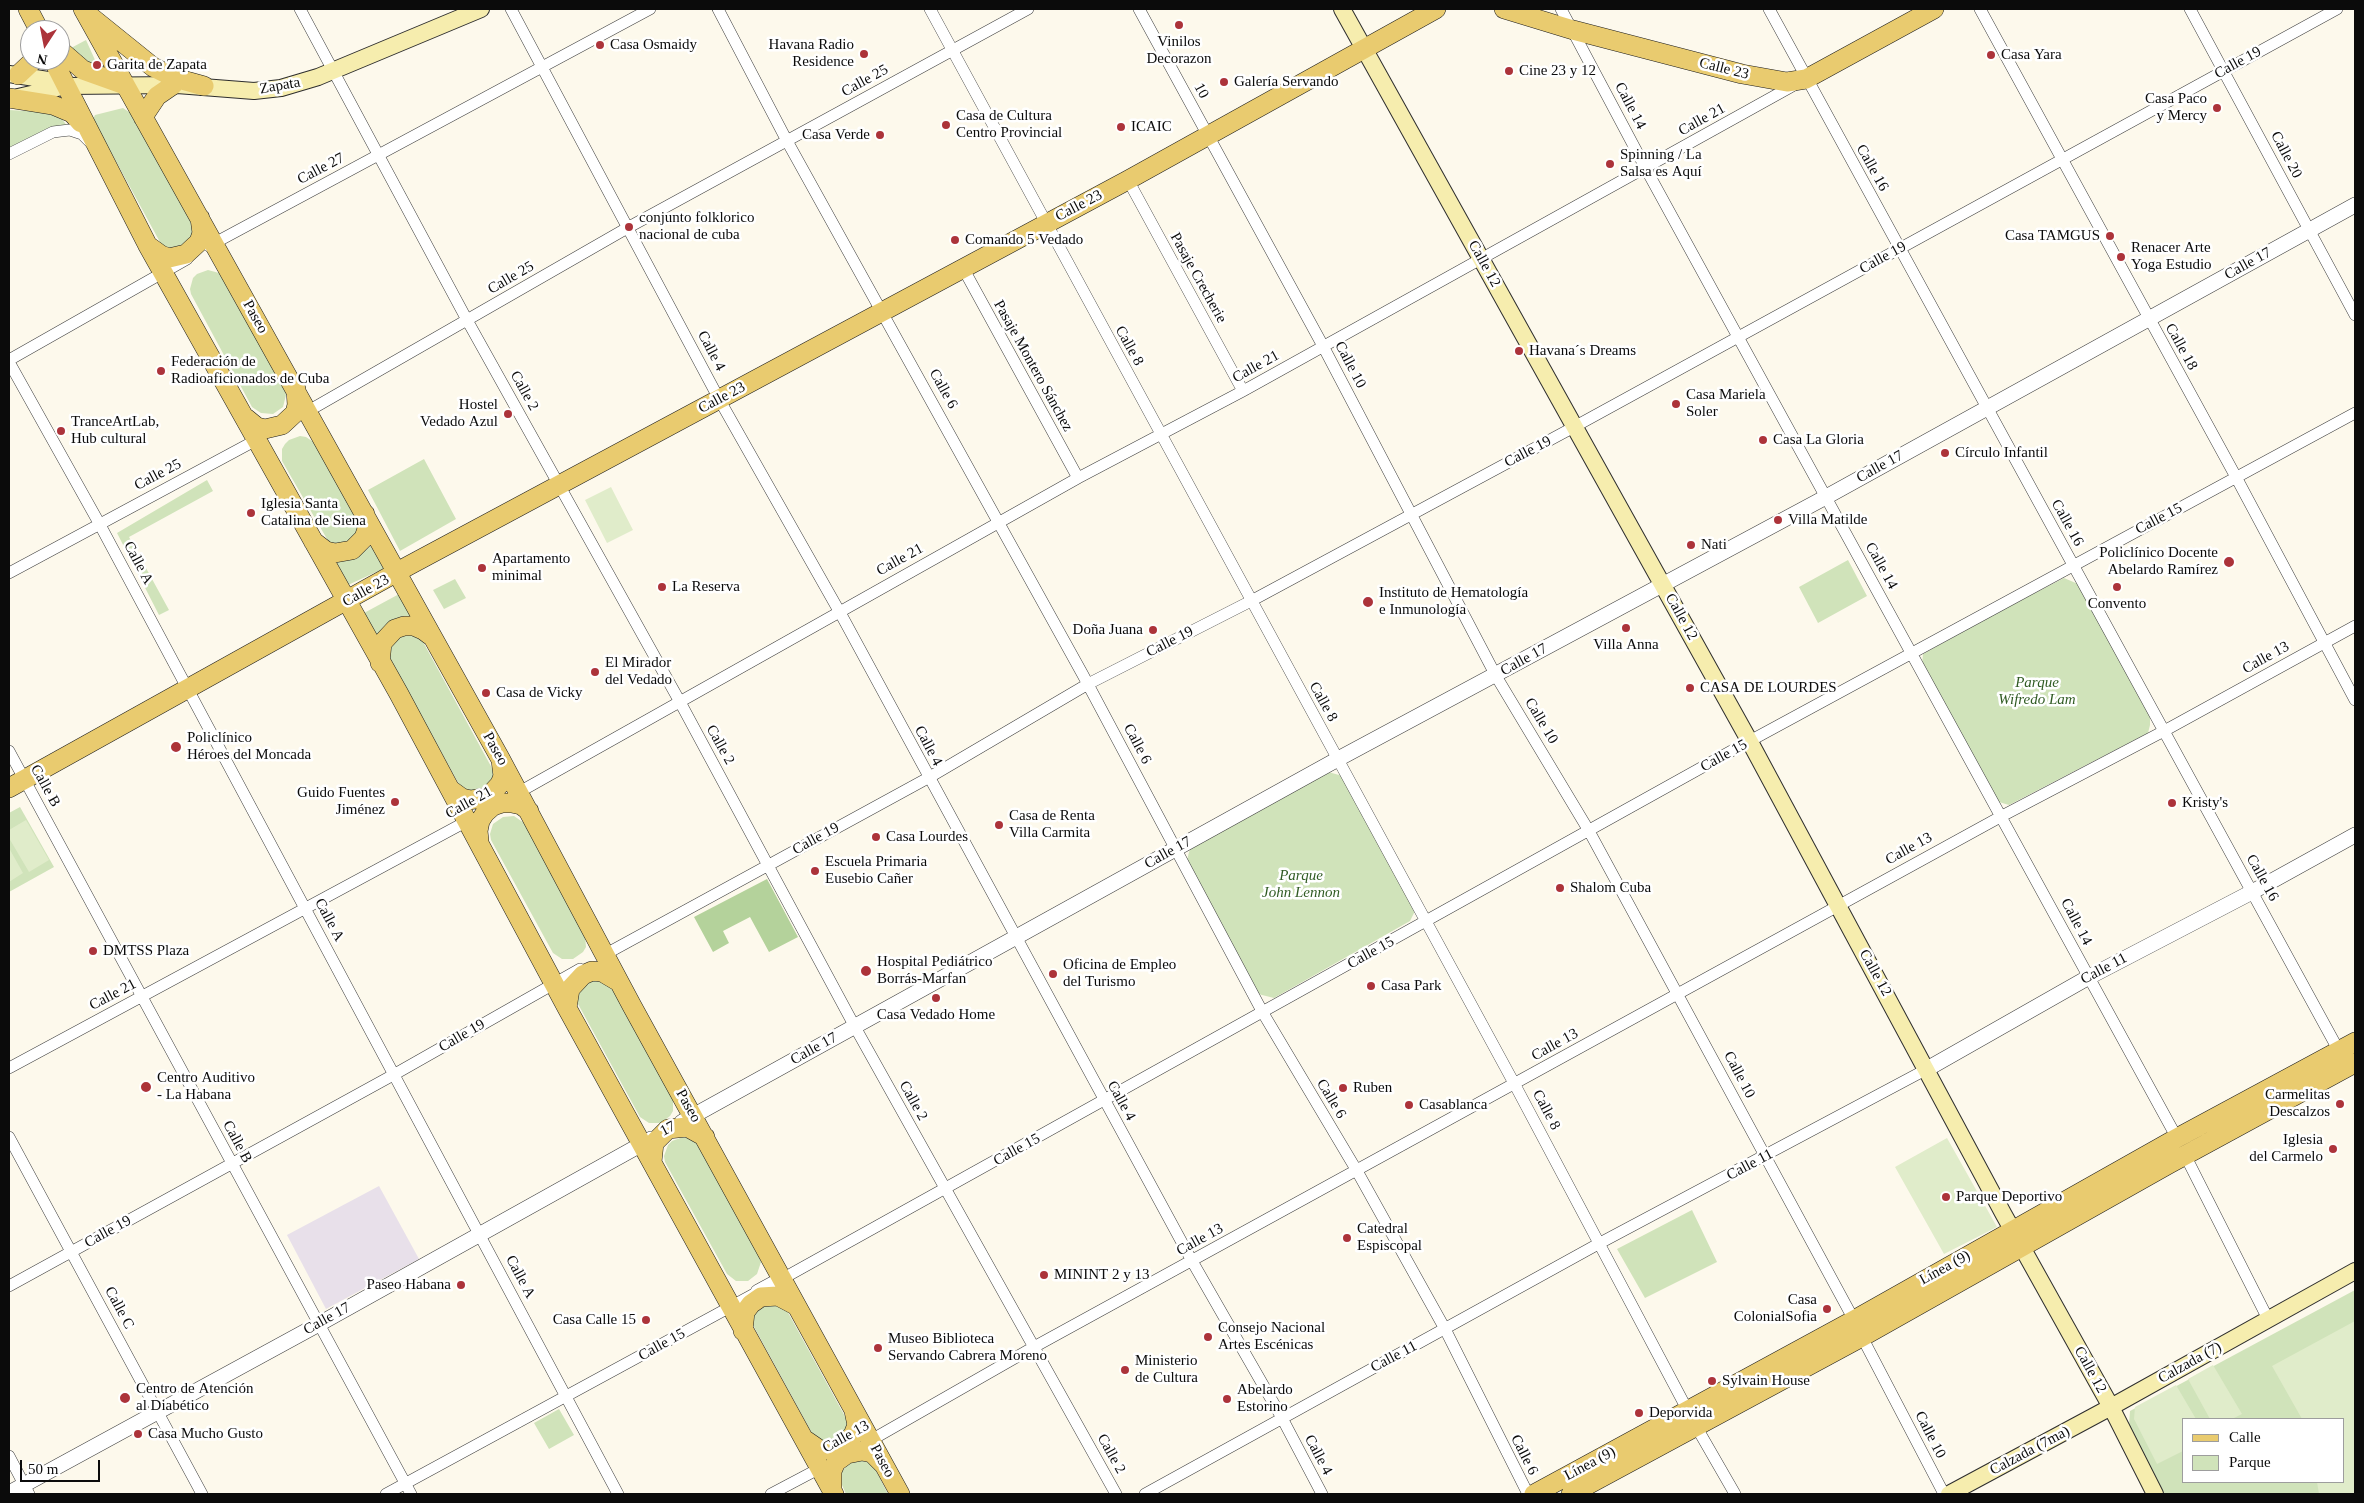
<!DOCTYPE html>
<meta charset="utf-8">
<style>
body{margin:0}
#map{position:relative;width:2364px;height:1503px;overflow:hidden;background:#fdf9ec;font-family:"Times New Roman",serif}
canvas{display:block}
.frame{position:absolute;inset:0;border:10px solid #0b0b0b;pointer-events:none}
.legend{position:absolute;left:2182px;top:1418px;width:162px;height:65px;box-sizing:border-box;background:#fff;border:1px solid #9d9d9d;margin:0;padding:6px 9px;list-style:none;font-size:15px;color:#0b0b0b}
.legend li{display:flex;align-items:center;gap:10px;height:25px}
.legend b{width:25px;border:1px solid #9d9d9d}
.north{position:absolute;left:20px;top:20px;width:50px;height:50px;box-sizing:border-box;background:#fff;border:1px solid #9d9d9d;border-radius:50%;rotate:191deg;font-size:14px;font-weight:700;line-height:20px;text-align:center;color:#0b0b0b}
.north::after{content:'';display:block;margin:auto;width:18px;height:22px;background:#ac333a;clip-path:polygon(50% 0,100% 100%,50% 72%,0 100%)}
.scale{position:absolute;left:20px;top:1460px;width:80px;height:22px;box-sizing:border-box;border:2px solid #0b0b0b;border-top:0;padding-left:6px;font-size:15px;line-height:18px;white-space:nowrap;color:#0b0b0b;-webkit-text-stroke:4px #fff;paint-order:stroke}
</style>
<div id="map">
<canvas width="2364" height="1503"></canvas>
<div class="frame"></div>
<ul class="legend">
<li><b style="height:6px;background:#e9cb6f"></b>Calle</li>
<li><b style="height:14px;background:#d0e3ba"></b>Parque</li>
</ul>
<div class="north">N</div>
<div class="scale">50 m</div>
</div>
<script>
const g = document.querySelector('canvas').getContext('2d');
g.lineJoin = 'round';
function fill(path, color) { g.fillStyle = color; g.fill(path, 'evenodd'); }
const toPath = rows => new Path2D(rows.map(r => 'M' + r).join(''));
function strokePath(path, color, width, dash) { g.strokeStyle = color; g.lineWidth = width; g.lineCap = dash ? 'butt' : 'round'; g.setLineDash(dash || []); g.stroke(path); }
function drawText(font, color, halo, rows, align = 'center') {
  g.font = font + ' "Times New Roman",serif'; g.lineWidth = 5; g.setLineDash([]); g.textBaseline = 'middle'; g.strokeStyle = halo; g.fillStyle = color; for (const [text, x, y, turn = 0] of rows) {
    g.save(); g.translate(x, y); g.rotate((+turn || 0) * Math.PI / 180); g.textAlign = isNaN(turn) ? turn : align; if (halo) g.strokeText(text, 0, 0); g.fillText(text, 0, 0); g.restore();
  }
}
const industrial = toPath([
 [379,1186,419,1259,326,1309,287,1235]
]);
const green = toPath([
 [86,40,95,60,91,63,87,62,71,48],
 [123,108,132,114,194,227,191,244,170,251,161,244,93,119,95,115],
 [9,110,44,112,60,116,67,126,56,126,9,148],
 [208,270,219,273,285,389,286,395,283,407,273,414,261,413,252,407,191,294,190,289,193,278,197,274],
 [300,436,306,437,315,443,359,522,360,528,347,546,330,543,327,539,282,461,282,449,285,444,289,440],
 [424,459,456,519,400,551,368,490],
 [207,480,213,491,129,537,169,610,159,615,117,533],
 [376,541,387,567,348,585,336,562,347,559,366,550],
 [1848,560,1867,596,1818,623,1799,587],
 [2064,578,2078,584,2150,717,2150,725,2148,733,2009,805,1999,802,1922,665,1923,654,1998,612],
 [455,579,466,598,444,609,433,590],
 [401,593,414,618,375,638,364,613],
 [406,633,422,640,493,770,495,776,481,795,461,788,389,657,392,641],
 [1328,772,1343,776,1415,911,1410,921,1274,998,1258,994,1187,861,1189,852,1191,848],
 [20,807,54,867,9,892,9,813],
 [514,816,524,823,585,935,586,947,583,952,573,959,562,959,553,953,491,840,490,834,493,824,503,817],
 [596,979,611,986,673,1099,673,1111,670,1116,661,1123,649,1123,640,1117,578,1004,578,993,585,983],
 [683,1137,694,1140,698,1144,760,1256,761,1262,757,1274,748,1281,736,1281,727,1274,665,1162,664,1156,668,1145,672,1141],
 [1692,1210,1717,1262,1645,1298,1617,1249],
 [2355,1290,2355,1494,2164,1494,2129,1425,2130,1411],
 [2183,1419,2343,1419,2343,1482,2183,1482],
 [764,1301,785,1307,847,1420,847,1432,829,1445,814,1437,753,1325,753,1314],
 [559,1409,574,1435,549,1449,534,1423],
 [859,1460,870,1463,874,1467,888,1494,846,1494,842,1485,841,1473,848,1464]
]);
const forest = toPath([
 [767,879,798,937,769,952,750,917,723,931,729,943,713,952,694,917]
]);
const pitch = toPath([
 [611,487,633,530,607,543,585,500],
 [26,820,49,860,29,872,9,838,9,830],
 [9,848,23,873,9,882],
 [1947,1138,1997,1227,1944,1254,1895,1167],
 [2355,1321,2355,1494,2319,1494,2317,1482,2343,1482,2343,1419,2302,1419,2272,1366],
 [2213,1365,2242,1414,2232,1419,2210,1419,2188,1379],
 [2176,1385,2196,1419,2183,1419,2183,1451,2157,1464,2134,1419,2135,1407]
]);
const minor = toPath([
 [300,9,467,320,680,702,855,1027,1116,1494],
 [511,9,719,399,843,618,1192,1261,1282,1418,1322,1494],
 [718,9,787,141,1083,675,1263,1013,1357,1171,1445,1329,1528,1494],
 [930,9,1515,1085,1688,1411],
 [1139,9,1323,346,1496,676,1589,831,1854,1320],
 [1561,9,1646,169,2177,1138],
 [1769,9,2339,1051],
 [1980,9,2236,477,2355,700],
 [2190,9,2355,315],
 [9,154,53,132,61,131,70,130,82,134,90,142],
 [1128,180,1243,391],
 [209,246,650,9],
 [963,268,1078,478],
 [9,360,187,259],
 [9,362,99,523,618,1494],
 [303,414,629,227,1028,9],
 [9,573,260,438],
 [9,751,411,1494],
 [514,795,1078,478,1243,391,1796,84],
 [604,955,928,778,1088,684,1251,601,1574,427,2337,9],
 [9,1068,471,819],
 [9,1137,202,1494],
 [2185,1155,2268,1319],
 [782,1279,1735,749,2355,413],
 [9,1286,395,1074,580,969],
 [1862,1337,1944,1494],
 [1697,1428,1735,1494],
 [866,1443,1034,1347,2002,816,2164,731,2355,626],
 [9,1456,29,1494],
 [386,1494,754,1294],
 [771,1494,824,1466],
 [1145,1494,1600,1243,1927,1069]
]);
const tertiary = toPath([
 [1927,1069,2089,977,2252,892,2355,835],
 [682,1122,1338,759,1826,497,2355,205],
 [758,1292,782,1279],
 [9,1493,319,1324,651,1139]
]);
const secondary = toPath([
 [1342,9,1750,742,2004,1215,2111,1407,2155,1494],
 [9,74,48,80,66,86],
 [18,97,66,86,177,85,254,91,281,88,318,77,481,9],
 [1949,1494,2111,1407,2355,1271]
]);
const primary = toPath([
 [28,9,39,30],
 [83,9,500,758,632,1006,900,1494],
 [1504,9,1573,30,1742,74,1787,82,1806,79,1934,9],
 [91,17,153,67,175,78,204,86],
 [60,50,83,70,125,85],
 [53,60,147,244,399,694,567,1008,834,1494],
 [18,75,34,60],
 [9,98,53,105,72,113,81,123],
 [143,117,157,96,173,85],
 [150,247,161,255,169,258,186,254,199,242,202,233,200,218],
 [246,418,257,427,265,429,282,425,295,413,297,405,296,389],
 [313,541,326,551,335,553,352,550,364,538,367,529,365,514],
 [380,663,382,643,395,629,404,626,414,626,423,630,431,636],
 [9,788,408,566,1128,180,1436,9],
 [451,790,462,798,470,800,488,797,500,784,503,776,501,760],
 [479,840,478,831,480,821,485,813,493,806,502,803,512,803,521,805,529,811],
 [567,1008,570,989,583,975,592,971,602,972,619,982],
 [652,1162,654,1143,668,1129,687,1127,705,1137],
 [743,1331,745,1312,751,1304,761,1297,778,1296,795,1305],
 [804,1439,820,1450,830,1450,842,1446,853,1435,857,1425,854,1411],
 [832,1490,832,1471,836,1462,847,1454,862,1451,872,1453,883,1464],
 [1534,1494,1854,1320,2177,1138,2355,1042],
 [1571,1494,1862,1337,2169,1164,2355,1063]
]);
const markers = [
 [1179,25,5,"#ac333a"],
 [600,45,5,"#ac333a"],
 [864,54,5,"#ac333a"],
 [1991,55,5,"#ac333a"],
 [97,65,5,"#ac333a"],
 [1509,71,5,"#ac333a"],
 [1224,82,5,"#ac333a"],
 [2217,108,5,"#ac333a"],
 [946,125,5,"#ac333a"],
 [1121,127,5,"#ac333a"],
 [880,135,5,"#ac333a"],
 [1610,164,5,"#ac333a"],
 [629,227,5,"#ac333a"],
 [2110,236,5,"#ac333a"],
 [955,240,5,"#ac333a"],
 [2121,257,5,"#ac333a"],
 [1519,351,5,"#ac333a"],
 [161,371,5,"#ac333a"],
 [1676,404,5,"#ac333a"],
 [508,414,5,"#ac333a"],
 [61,431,5,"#ac333a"],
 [1763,440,5,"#ac333a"],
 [1945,453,5,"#ac333a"],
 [251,513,5,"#ac333a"],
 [1778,520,5,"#ac333a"],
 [1691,545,5,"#ac333a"],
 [2229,562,6,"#ac333a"],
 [482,568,5,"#ac333a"],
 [662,587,5,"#ac333a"],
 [2117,587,5,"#ac333a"],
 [1368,602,6,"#ac333a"],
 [1626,628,5,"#ac333a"],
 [1153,630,5,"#ac333a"],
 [595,672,5,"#ac333a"],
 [1690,688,5,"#ac333a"],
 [486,693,5,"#ac333a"],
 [176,747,6,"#ac333a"],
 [395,802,5,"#ac333a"],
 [2172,803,5,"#ac333a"],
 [999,825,5,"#ac333a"],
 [876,837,5,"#ac333a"],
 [815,871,5,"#ac333a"],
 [1560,888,5,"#ac333a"],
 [93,951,5,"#ac333a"],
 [866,971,6,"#ac333a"],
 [1053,974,5,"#ac333a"],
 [1371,986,5,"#ac333a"],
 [936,998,5,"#ac333a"],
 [146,1087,6,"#ac333a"],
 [1343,1088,5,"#ac333a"],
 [2340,1104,5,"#ac333a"],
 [1409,1105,5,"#ac333a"],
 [2333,1149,5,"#ac333a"],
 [1946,1197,5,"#ac333a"],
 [1347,1238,5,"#ac333a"],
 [1044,1275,5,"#ac333a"],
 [461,1285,5,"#ac333a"],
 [1827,1309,5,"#ac333a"],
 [646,1320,5,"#ac333a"],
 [1208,1337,5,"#ac333a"],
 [878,1348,5,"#ac333a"],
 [1125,1370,5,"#ac333a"],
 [1712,1381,5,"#ac333a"],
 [125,1398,6,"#ac333a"],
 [1227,1399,5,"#ac333a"],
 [1639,1413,5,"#ac333a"],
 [138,1434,5,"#ac333a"]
];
const poiNames = [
 ["Vinilos",1179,42,"center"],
 ["Decorazon",1179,59,"center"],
 ["Casa Osmaidy",610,45],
 ["Havana Radio",854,45,"right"],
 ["Residence",854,62,"right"],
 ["Casa Yara",2001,55],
 ["Garita de Zapata",107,65],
 ["Cine 23 y 12",1519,71],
 ["Galería Servando",1234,82],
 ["Casa Paco",2207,99,"right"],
 ["y Mercy",2207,116,"right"],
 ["Casa de Cultura",956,116],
 ["Centro Provincial",956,133],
 ["ICAIC",1131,127],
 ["Casa Verde",870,135,"right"],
 ["Spinning / La",1620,155],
 ["Salsa es Aquí",1620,172],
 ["conjunto folklorico",639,218],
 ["nacional de cuba",639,235],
 ["Casa TAMGUS",2100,236,"right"],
 ["Comando 5 Vedado",965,240],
 ["Renacer Arte",2131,248],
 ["Yoga Estudio",2131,265],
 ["Havana´s Dreams",1529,351],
 ["Federación de",171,362],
 ["Radioaficionados de Cuba",171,379],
 ["Casa Mariela",1686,395],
 ["Soler",1686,412],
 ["Hostel",498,405,"right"],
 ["Vedado Azul",498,422,"right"],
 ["TranceArtLab,",71,422],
 ["Hub cultural",71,439],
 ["Casa La Gloria",1773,440],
 ["Círculo Infantil",1955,453],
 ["Iglesia Santa",261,504],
 ["Catalina de Siena",261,521],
 ["Villa Matilde",1788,520],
 ["Nati",1701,545],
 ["Policlínico Docente",2218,553,"right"],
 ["Abelardo Ramírez",2218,570,"right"],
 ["Apartamento",492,559],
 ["minimal",492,576],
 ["La Reserva",672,587],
 ["Instituto de Hematología",1379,593],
 ["e Inmunología",1379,610],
 ["Convento",2117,604,"center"],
 ["Doña Juana",1143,630,"right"],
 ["Villa Anna",1626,645,"center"],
 ["El Mirador",605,663],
 ["del Vedado",605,680],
 ["CASA DE LOURDES",1700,688],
 ["Casa de Vicky",496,693],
 ["Policlínico",187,738],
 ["Héroes del Moncada",187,755],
 ["Guido Fuentes",385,793,"right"],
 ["Jiménez",385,810,"right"],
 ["Kristy's",2182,803],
 ["Casa de Renta",1009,816],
 ["Villa Carmita",1009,833],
 ["Casa Lourdes",886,837],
 ["Escuela Primaria",825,862],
 ["Eusebio Cañer",825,879],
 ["Shalom Cuba",1570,888],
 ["DMTSS Plaza",103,951],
 ["Hospital Pediátrico",877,962],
 ["Borrás-Marfan",877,979],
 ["Oficina de Empleo",1063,965],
 ["del Turismo",1063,982],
 ["Casa Park",1381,986],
 ["Casa Vedado Home",936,1015,"center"],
 ["Centro Auditivo",157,1078],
 ["- La Habana",157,1095],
 ["Ruben",1353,1088],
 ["Carmelitas",2330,1095,"right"],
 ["Descalzos",2330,1112,"right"],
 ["Casablanca",1419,1105],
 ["Iglesia",2323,1140,"right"],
 ["del Carmelo",2323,1157,"right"],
 ["Parque Deportivo",1956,1197],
 ["Catedral",1357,1229],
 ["Espiscopal",1357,1246],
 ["MININT 2 y 13",1054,1275],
 ["Paseo Habana",451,1285,"right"],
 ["Casa",1817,1300,"right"],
 ["ColonialSofia",1817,1317,"right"],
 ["Casa Calle 15",636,1320,"right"],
 ["Consejo Nacional",1218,1328],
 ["Artes Escénicas",1218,1345],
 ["Museo Biblioteca",888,1339],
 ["Servando Cabrera Moreno",888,1356],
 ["Ministerio",1135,1361],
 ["de Cultura",1135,1378],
 ["Sylvain House",1722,1381],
 ["Centro de Atención",136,1389],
 ["al Diabético",136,1406],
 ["Abelardo",1237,1390],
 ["Estorino",1237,1407],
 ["Deporvida",1649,1413],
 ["Casa Mucho Gusto",148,1434]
];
const streetNames = [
 ["Calle 19",2238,63,-29],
 ["Calle 23",1724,69,14],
 ["Calle 25",865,81,-29],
 ["Zapata",280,86,-10],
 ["10",1201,91,62],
 ["Calle 14",1630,106,62],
 ["Calle 21",1702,120,-29],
 ["Calle 20",2286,155,62],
 ["Calle 16",1872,168,61],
 ["Calle 27",321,169,-28],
 ["Calle 23",1079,206,-28],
 ["Calle 19",1883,258,-29],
 ["Calle 12",1484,264,61],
 ["Calle 17",2248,264,-29],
 ["Calle 25",511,278,-30],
 ["Pasaje Crecherie",1198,278,61],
 ["Paseo",255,317,61],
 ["Calle 8",1129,346,61],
 ["Calle 18",2181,347,61],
 ["Calle 4",711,351,62],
 ["Calle 10",1350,365,62],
 ["Pasaje Montero Sánchez",1033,366,61],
 ["Calle 21",1256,367,-29],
 ["Calle 6",943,389,61],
 ["Calle 2",524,391,61],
 ["Calle 23",722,398,-28],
 ["Calle 19",1528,452,-28],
 ["Calle 17",1880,467,-29],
 ["Calle 25",158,475,-28],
 ["Calle 15",2159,519,-28],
 ["Calle 16",2067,523,61],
 ["Calle 21",900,560,-29],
 ["Calle A",138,563,62],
 ["Calle 14",1881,566,61],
 ["Calle 23",366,591,-29],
 ["Calle 12",1681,617,61],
 ["Calle 19",1170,642,-27],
 ["Calle 13",2266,658,-29],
 ["Calle 17",1524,660,-29],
 ["Calle 8",1323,702,61],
 ["Calle 10",1541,721,59],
 ["Calle 6",1137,744,62],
 ["Calle 2",720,745,61],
 ["Calle 4",928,746,62],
 ["Paseo",495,749,61],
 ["Calle 15",1724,756,-29],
 ["Calle B",45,786,61],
 ["Calle 21",469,803,-29],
 ["Calle 19",816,839,-29],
 ["Calle 13",1909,849,-29],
 ["Calle 17",1168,853,-29],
 ["Calle 16",2262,878,61],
 ["Calle A",329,920,62],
 ["Calle 14",2076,922,62],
 ["Calle 15",1371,953,-29],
 ["Calle 11",2104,969,-28],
 ["Calle 12",1875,973,61],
 ["Calle 21",113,995,-28],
 ["Calle 19",462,1036,-30],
 ["Calle 13",1555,1045,-29],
 ["Calle 17",814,1049,-29],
 ["Calle 10",1739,1075,62],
 ["Calle 6",1331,1099,59],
 ["Calle 2",913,1101,61],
 ["Calle 4",1121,1101,61],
 ["Paseo",688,1106,61],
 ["Calle 8",1546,1110,62],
 ["17",668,1129,-28],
 ["Calle B",237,1142,62],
 ["Calle 15",1017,1150,-29],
 ["Calle 11",1750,1165,-28],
 ["Calle 19",108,1232,-29],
 ["Calle 13",1200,1240,-29],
 ["Línea (9)",1945,1268,-29],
 ["Calle A",520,1277,62],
 ["Calle C",119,1308,62],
 ["Calle 17",327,1319,-29],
 ["Calle 15",662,1345,-29],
 ["Calle 11",1394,1357,-28],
 ["Calzada (7)",2190,1363,-29],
 ["Calle 12",2090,1370,61],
 ["Calle 10",1930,1435,63],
 ["Calle 13",846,1437,-29],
 ["Calzada (7ma)",2030,1451,-28],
 ["Calle 2",1111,1454,61],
 ["Calle 4",1318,1455,62],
 ["Calle 6",1524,1455,63],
 ["Paseo",882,1461,62],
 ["Línea (9)",1590,1464,-28]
];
const parkNames = [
 ["Parque",2037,683],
 ["Wifredo Lam",2037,700],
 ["Parque",1301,876],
 ["John Lennon",1301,893]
];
fill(industrial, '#e8e0ea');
fill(green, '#d0e3ba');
fill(forest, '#b4d29b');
fill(pitch, '#e0ecca');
strokePath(minor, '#3e3e3e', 12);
strokePath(tertiary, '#3e3e3e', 16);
strokePath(secondary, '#2d2d2d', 18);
strokePath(primary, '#1c1c1c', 20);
strokePath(minor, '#fff', 11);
strokePath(tertiary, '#fff', 15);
strokePath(secondary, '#f6edae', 16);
strokePath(primary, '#e9cb6f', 19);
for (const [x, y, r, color] of markers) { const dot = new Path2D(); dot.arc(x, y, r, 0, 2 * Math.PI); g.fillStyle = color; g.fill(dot); strokePath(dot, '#fff', 2); }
drawText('15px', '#0b0b0b', '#fff', poiNames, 'left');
drawText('15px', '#0b0b0b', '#fff', streetNames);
drawText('italic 15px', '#305b23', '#fff', parkNames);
</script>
